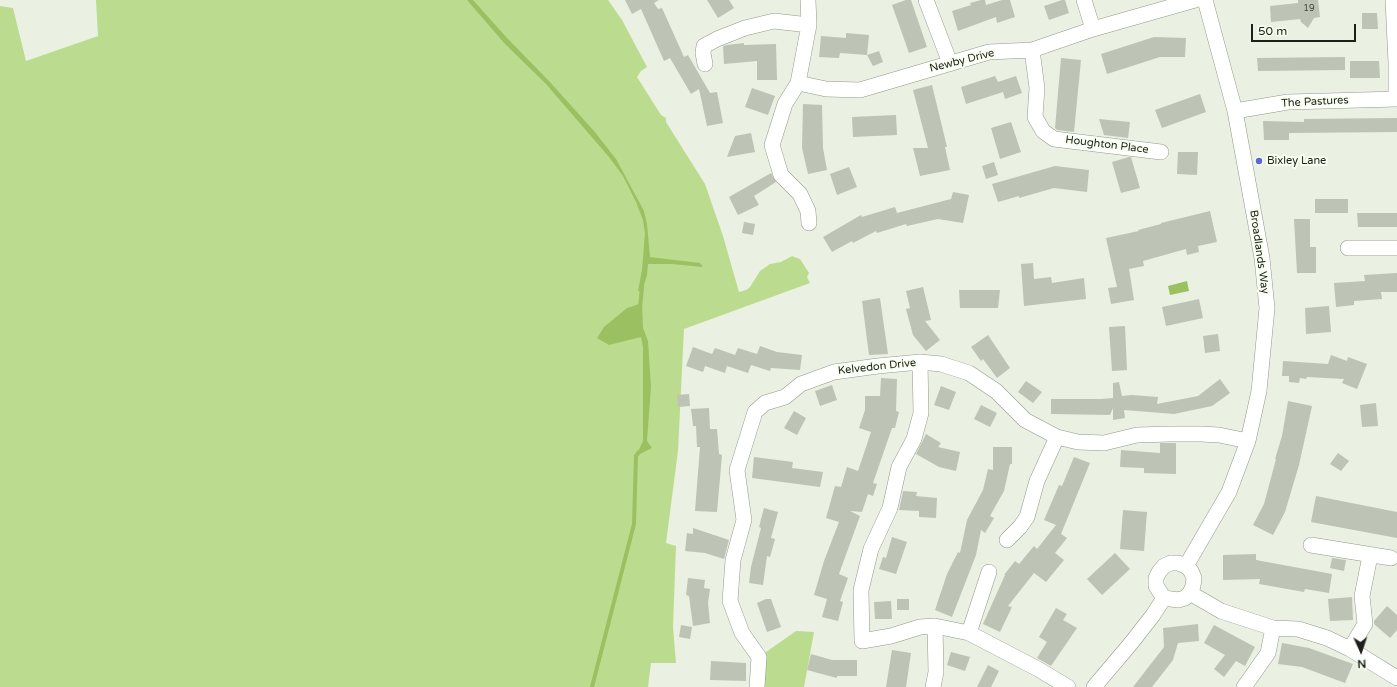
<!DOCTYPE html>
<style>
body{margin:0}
#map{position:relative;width:1397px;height:687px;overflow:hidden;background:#eaf1e2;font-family:"Varela Round",sans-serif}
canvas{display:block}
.north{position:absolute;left:1341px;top:631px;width:40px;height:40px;-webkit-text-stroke:3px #f8fff0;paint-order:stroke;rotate:177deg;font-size:11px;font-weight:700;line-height:16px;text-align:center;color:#1d1f1a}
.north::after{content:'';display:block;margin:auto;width:14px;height:18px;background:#1d1f1a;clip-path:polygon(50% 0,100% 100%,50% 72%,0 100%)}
.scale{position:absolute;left:1251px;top:24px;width:105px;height:18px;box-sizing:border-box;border:2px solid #1d1f1a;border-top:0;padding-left:5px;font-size:12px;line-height:14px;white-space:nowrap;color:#1d1f1a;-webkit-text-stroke:3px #f8fff0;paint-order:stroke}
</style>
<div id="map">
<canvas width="1397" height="687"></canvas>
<div class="north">N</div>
<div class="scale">50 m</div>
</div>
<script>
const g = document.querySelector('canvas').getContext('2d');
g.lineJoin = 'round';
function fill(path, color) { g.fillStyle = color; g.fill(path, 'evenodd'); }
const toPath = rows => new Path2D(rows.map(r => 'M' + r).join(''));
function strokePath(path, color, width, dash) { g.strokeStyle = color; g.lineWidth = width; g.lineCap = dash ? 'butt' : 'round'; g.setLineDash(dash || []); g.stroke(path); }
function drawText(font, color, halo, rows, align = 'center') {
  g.font = font + ' "Varela Round",sans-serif'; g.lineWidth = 4; g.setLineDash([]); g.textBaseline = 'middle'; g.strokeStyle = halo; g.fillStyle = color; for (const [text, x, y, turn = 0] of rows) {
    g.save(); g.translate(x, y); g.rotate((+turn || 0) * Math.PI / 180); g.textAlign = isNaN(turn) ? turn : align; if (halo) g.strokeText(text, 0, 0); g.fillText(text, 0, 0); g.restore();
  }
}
const green = toPath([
 [96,0,608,0,622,20,647,67,641,71,637,77,661,115,666,118,666,122,705,184,723,236,739,292,746,290,750,287,760,271,770,264,781,262,792,256,800,259,809,273,807,277,810,283,684,329,678,451,666,543,676,546,673,627,676,663,651,663,648,687,0,687,0,6,13,8,26,61,98,36],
 [796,631,814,632,804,687,757,687,759,657]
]);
const water = toPath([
 [467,0,473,0,507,38,549,81,594,131,616,159,644,211,647,224,650,257,700,263,703,267,672,264,648,264,647,275,642,292,638,291,642,270,645,233,643,220,636,202,623,176,609,157,546,84,505,44],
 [1187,281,1189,291,1170,295,1168,286],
 [642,303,643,328,648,341,651,387,647,441,652,448,636,456,643,441,643,347,641,337,609,345,597,338,604,327,627,308]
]);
const stream = toPath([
 [640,308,642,287],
 [592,687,634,524,636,456,639,452]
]);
const building = toPath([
 [625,0,659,0,654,3,658,9,662,8,684,57,688,55,710,93,717,92,723,123,707,126,699,89,691,94,670,58,664,61,641,9,632,14],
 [707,0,729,0,734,8,718,18],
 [906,0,911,0,927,47,909,53,892,5],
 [981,0,985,0,986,5,1002,0,1010,0,1015,17,997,23,996,17,958,31,952,11,971,5,970,3],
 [1062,0,1065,0,1069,13,1049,20,1044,6],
 [1298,0,1318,0,1320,17,1314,18,1308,28,1301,22,1300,19,1271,22,1270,6,1298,3],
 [1362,13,1377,13,1378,29,1362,29],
 [846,33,869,35,867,55,840,53,839,58,819,57,821,36,846,38],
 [1154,37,1186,38,1185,57,1160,57,1107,74,1101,54],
 [744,43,744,45,776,44,777,80,757,80,757,61,724,64,723,46,727,45],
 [879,51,883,62,873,66,867,55],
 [1345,57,1345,70,1258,71,1257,58],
 [1061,58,1081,60,1074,132,1057,130,1055,128],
 [1350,61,1379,61,1380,78,1350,78],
 [995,76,998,82,1016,76,1022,93,1005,99,1003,92,966,104,961,87],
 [932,85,947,147,945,147,950,170,920,176,913,148,928,148,913,90],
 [752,88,775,96,768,115,745,107],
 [1200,94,1206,112,1162,128,1155,110],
 [803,104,822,105,823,148,827,170,808,174,802,148],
 [896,115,897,135,853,137,852,117],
 [1397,118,1397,132,1289,133,1289,140,1264,140,1263,121,1304,122,1304,119],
 [1099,119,1130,122,1128,138,1104,135],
 [1011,122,1021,152,1000,159,991,128],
 [751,133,755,152,727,157,735,136],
 [1178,152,1198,152,1197,175,1177,174],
 [1129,157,1131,157,1140,188,1121,193,1112,162],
 [994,162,998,175,986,179,982,166],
 [1055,166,1089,170,1087,192,1054,188,1019,198,1019,196,998,202,992,184],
 [849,167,857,187,837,195,830,174],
 [771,173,776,182,754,196,759,205,738,215,729,197],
 [953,192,969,195,963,223,938,219,907,226,906,224,877,233,876,231,853,243,852,241,832,252,823,237,861,215,862,217,895,207,897,213,951,199],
 [1315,199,1348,199,1348,213,1315,213],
 [1210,211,1217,242,1198,246,1199,252,1187,255,1186,249,1143,261,1144,266,1129,269,1134,300,1111,304,1108,288,1117,287,1106,238,1139,231,1138,230,1161,224,1161,223],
 [1357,213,1397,213,1397,227,1358,227],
 [1294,219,1310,219,1310,247,1316,247,1316,273,1297,273],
 [744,222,755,224,753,235,742,233],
 [1033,263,1034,279,1051,277,1052,283,1084,278,1086,299,1024,306,1021,264],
 [1397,273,1397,292,1381,292,1382,299,1354,301,1354,305,1336,307,1334,283,1365,281,1364,275],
 [923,287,931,320,925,321,940,340,926,351,913,335,906,309,910,308,906,291],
 [959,290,1000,290,998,308,960,308],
 [880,298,888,354,869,355,862,301],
 [1199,299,1203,318,1166,326,1162,307],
 [1329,306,1331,332,1306,334,1305,308],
 [1125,326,1127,370,1112,371,1109,327],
 [1218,334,1220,351,1205,353,1203,336],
 [988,335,1010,368,997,378,983,359,981,361,971,347],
 [760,346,777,352,802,355,800,370,771,368,770,371,751,365,748,373,727,366,725,373,705,366,703,372,686,366,693,347,712,354,715,348,735,355,738,348,757,354],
 [1331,355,1347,361,1348,357,1367,364,1357,389,1342,383,1344,379,1307,377,1306,379,1300,378,1299,383,1289,382,1289,376,1282,376,1283,361,1328,364],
 [881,378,897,379,896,411,899,412,895,428,892,428,873,483,877,484,873,496,868,494,862,512,850,511,860,516,839,574,848,578,840,601,843,602,838,621,822,617,827,599,814,595,824,561,839,522,826,518,835,486,841,487,847,467,858,471,871,432,859,428,865,410,865,396,880,396],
 [1220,379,1230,393,1212,406,1174,414,1124,410,1125,418,1113,420,1113,408,1110,415,1051,414,1051,399,1101,399,1113,398,1113,383,1119,382,1122,396,1132,395,1158,397,1157,404,1198,396],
 [1026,381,1042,392,1033,403,1018,392],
 [832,385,837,400,820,406,815,391],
 [941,386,956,392,949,410,934,405],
 [689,394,690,406,678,407,677,395],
 [1288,401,1312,406,1299,465,1285,512,1273,535,1253,525,1264,504,1276,459,1275,459,1282,436],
 [1376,403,1378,426,1362,427,1360,405],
 [981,405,997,413,990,427,974,419],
 [709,408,710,429,717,429,719,454,722,455,717,512,695,511,700,447,697,447,696,426,693,426,691,409],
 [794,411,806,418,797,435,784,428],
 [926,434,941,443,938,447,960,452,956,471,939,467,916,454],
 [1160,443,1176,443,1176,474,1144,473,1144,468,1120,467,1121,450,1160,453],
 [993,447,1012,447,1012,464,1010,464,1004,491,990,516,994,518,985,533,981,530,976,555,952,617,935,610,947,574,958,552,960,553,967,520,983,490,988,469,993,470],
 [1338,453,1349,461,1341,471,1330,464],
 [754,457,793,462,792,468,823,472,820,487,752,478],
 [1074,457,1090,463,1061,534,1067,538,1055,553,1064,560,1046,582,1034,573,1008,606,1012,607,1000,632,983,624,1005,575,1004,575,1015,561,1019,564,1034,546,1037,549,1056,525,1044,520,1059,485,1062,486],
 [903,491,917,492,916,496,937,498,936,518,919,517,919,511,899,510],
 [1316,496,1397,512,1397,538,1311,522],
 [764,508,778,512,771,538,775,539,770,557,767,556,763,585,749,583,751,567,761,528,759,527],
 [1123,510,1147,512,1144,551,1120,549],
 [693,528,729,540,724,559,705,553,685,551,687,533,693,534],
 [892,537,907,542,896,574,879,569,883,557,886,558],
 [1115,553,1130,569,1102,595,1087,579],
 [1256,554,1256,560,1332,574,1329,593,1305,589,1304,592,1259,584,1260,579,1223,580,1223,555],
 [1332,558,1346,560,1344,571,1330,568],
 [688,578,705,580,704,588,710,589,708,603,710,623,693,626,689,596,686,595],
 [1352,597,1353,620,1330,621,1328,599],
 [766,599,771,599,781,627,767,632,757,603],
 [897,599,909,599,909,610,897,610],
 [891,601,892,619,875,619,874,602],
 [1387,606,1397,615,1397,630,1390,638,1374,624,1374,621],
 [1056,608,1067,614,1063,620,1077,628,1051,666,1037,658,1047,642,1039,637],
 [1198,624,1199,641,1178,643,1173,660,1152,687,1133,687,1164,647,1163,628],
 [681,625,692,627,690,639,679,637],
 [1214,625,1255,647,1245,666,1236,661,1224,677,1214,669,1225,655,1204,643],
 [1282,643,1309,648,1353,664,1345,683,1302,667,1278,664],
 [892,650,911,653,906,687,886,687],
 [951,652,970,657,965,671,947,665],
 [811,654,832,660,857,660,857,676,837,676,837,678,807,670],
 [711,661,746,663,746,681,710,680],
 [988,665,999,671,991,687,977,687]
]);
const minor = toPath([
 [808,0,809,25,798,83,785,104,772,145,781,175,800,194,808,211,809,223],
 [926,0,950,63],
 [1084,0,1093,29],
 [1393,0,1396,63,1396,99],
 [1032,50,1037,88,1035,117,1043,131,1054,139,1161,152],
 [705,64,703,53,704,46,717,39,745,28,774,21,809,25],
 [798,83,826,89,860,90,989,52,1032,50,1093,29,1195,0],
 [1235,111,1288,102,1397,99],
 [1348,248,1397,248],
 [920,362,921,413,914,439,899,467,890,508,871,549,861,590,862,641,891,636,920,627,935,626,969,633,1038,669,1068,687],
 [1007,540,1020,527,1027,517,1037,481,1057,437],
 [1311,545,1391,558],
 [1171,563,1178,563,1186,566,1191,571,1194,578,1193,586,1190,593,1185,598,1178,600,1164,598,1156,586,1156,578,1159,572,1164,566,1171,563],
 [1186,566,1229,492,1248,441,1259,391,1267,308,1262,258,1235,111,1205,0],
 [1190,593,1221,611,1273,628,1298,629,1327,638,1350,649,1397,678],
 [969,633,989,572],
 [1350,649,1365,624,1362,596,1370,556],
 [757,687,759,657,742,633,730,601,733,560,744,520,737,470,755,412,765,403,785,397,801,384,834,372,878,366,920,362,941,364,969,373,996,391,1025,420,1057,437,1078,442,1104,443,1137,435,1171,434,1201,434,1219,435,1248,441],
 [933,687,936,672,935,626],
 [1094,687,1132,642,1153,615,1164,598],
 [1244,687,1268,653,1273,628]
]);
const markers = [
 [1259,161,4,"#6065de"]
];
const numberNames = [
 ["19",1309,9]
];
const streetNames = [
 ["Newby Drive",962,61,-14],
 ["The Pastures",1315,102,-3],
 ["Houghton Place",1107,145,7],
 ["Broadlands Way",1259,252,82],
 ["Kelvedon Drive",877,367,-6]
];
const poiNames = [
 ["Bixley Lane",1267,161]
];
fill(green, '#bbdc8e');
fill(water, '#9bc062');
strokePath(stream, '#9bc062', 4);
fill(building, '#bdc3b5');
strokePath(minor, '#92998b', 16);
strokePath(minor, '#fff', 15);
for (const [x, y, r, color] of markers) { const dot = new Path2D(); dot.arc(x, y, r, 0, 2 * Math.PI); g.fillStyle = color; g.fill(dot); strokePath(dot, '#f8fff0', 1.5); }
drawText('9px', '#454841', null, numberNames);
drawText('11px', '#1d1f1a', '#f8fff0', streetNames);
drawText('11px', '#1d1f1a', '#f8fff0', poiNames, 'left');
</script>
